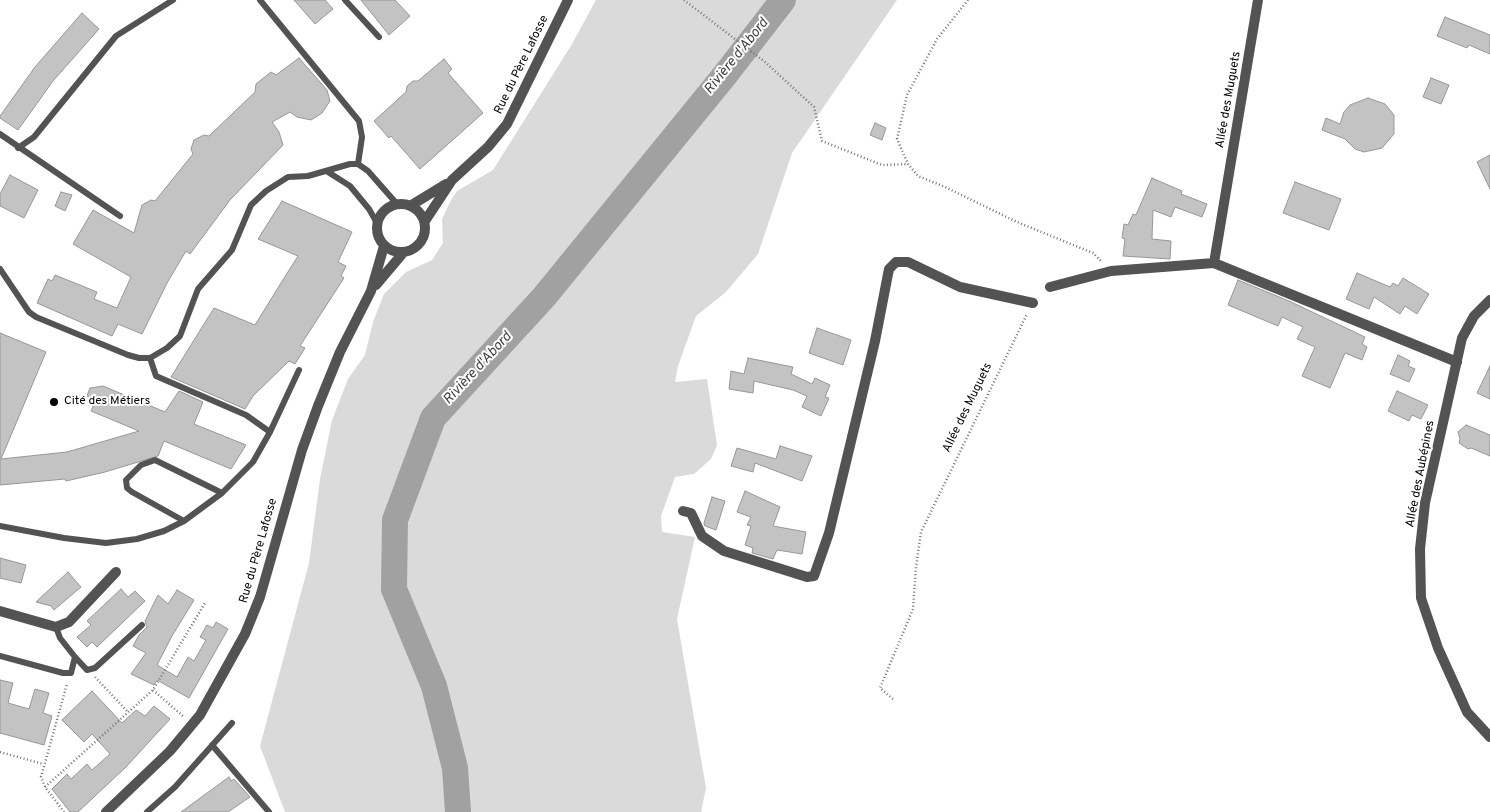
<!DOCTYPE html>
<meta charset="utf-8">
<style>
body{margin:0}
canvas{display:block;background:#fff}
</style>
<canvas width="1490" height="812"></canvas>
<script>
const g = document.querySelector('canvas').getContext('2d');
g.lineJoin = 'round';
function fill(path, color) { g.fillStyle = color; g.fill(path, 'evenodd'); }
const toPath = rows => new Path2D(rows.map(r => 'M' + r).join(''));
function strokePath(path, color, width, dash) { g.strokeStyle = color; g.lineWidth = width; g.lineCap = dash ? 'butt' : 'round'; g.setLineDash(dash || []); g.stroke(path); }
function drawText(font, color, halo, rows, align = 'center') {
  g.font = font + ' Overpass,sans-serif'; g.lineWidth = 4; g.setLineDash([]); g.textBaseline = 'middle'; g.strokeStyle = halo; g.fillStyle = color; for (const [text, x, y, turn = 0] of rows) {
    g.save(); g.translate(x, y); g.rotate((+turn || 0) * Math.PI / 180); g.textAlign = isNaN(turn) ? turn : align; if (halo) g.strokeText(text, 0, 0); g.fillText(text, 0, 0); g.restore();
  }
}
const green = toPath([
 [596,0,897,0,792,153,758,254,726,292,696,316,678,366,675,382,707,379,717,445,711,459,694,474,675,477,661,516,662,532,695,537,677,619,706,788,701,812,285,812,260,746,309,563,320,479,332,420,348,379,365,355,373,322,384,294,406,272,432,260,443,243,442,219,450,202,457,191,493,170,572,44]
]);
const river = toPath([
 [458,812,455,768,434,686,394,589,395,520,433,418,544,297,725,75,783,0]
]);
const building = toPath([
 [294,0,325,0,333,9,315,24,294,0],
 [361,0,395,0,410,16,389,35,361,0],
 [82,13,99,29,53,81,18,130,0,118,0,116,35,67,82,13],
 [1445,17,1490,35,1490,54,1469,45,1467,48,1437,36,1445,17],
 [299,58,327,90,330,101,322,113,311,120,297,117,290,112,272,122,279,132,283,145,230,200,190,254,186,251,167,283,142,334,118,324,112,336,37,303,48,279,52,281,55,275,97,292,94,299,117,308,131,277,73,244,93,210,134,233,142,205,151,200,155,201,193,154,191,149,194,140,204,135,209,136,255,92,256,84,271,72,276,75,299,58],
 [444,59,452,69,448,73,483,113,420,169,391,136,389,138,374,121,406,92,407,86,413,81,418,81,444,59],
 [1431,78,1449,85,1441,104,1423,97,1431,78],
 [1368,98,1385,104,1394,115,1394,134,1382,148,1364,152,1355,149,1345,139,1322,130,1326,118,1340,124,1344,112,1350,105,1368,98],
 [875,123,886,128,882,140,870,135,875,123],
 [1490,155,1490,189,1477,162,1490,155],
 [10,175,38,190,24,218,0,206,0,194,10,175],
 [1152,178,1182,191,1181,194,1207,204,1202,217,1175,207,1171,217,1153,210,1152,239,1171,241,1170,259,1123,256,1125,239,1122,238,1124,224,1128,225,1133,214,1136,215,1152,178],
 [1295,182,1341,199,1329,230,1283,213,1295,182],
 [61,192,72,195,65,211,55,206,61,192],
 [282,201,352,232,338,262,346,266,341,276,344,278,300,346,305,348,295,364,289,361,253,396,245,409,171,377,214,308,255,325,286,275,298,256,258,239,282,201],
 [1357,273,1390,287,1393,283,1398,286,1403,278,1429,294,1417,314,1405,306,1400,314,1374,297,1369,309,1346,299,1357,273],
 [1238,280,1289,301,1365,337,1362,344,1367,347,1362,360,1345,353,1330,388,1302,376,1315,347,1297,339,1303,327,1282,317,1278,326,1228,305,1238,280],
 [817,328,851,340,843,365,809,353,817,328],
 [0,333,46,352,1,459,67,452,139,431,91,411,96,400,87,396,90,388,103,386,165,412,179,391,203,402,194,424,246,445,231,469,164,441,158,456,105,472,66,481,65,479,0,485,0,333],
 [1398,355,1410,361,1408,366,1415,369,1409,382,1390,374,1398,355],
 [748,358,793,367,791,374,812,384,815,378,830,385,825,397,829,398,821,416,802,407,807,396,793,390,754,381,753,393,729,389,731,371,744,374,748,358],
 [1490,366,1490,399,1477,393,1490,366],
 [1397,391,1428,405,1421,419,1412,415,1409,421,1388,411,1397,391],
 [1466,425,1490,435,1490,456,1471,448,1468,449,1459,443,1460,439,1458,432,1466,425],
 [780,446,812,456,802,481,755,463,753,472,731,466,737,448,776,459,780,446],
 [745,491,780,507,773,526,806,532,802,554,777,550,773,559,752,553,753,548,745,545,751,526,747,525,751,517,737,512,745,491],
 [712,497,725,501,716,530,705,526,704,523,712,497],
 [0,558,26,565,21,583,0,578,0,558],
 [68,572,81,587,54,610,51,606,36,602,68,572],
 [121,589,128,597,135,591,145,601,97,647,92,642,87,647,77,637,91,625,87,621,121,589],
 [177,590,194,600,172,636,157,665,177,677,188,657,194,661,206,640,200,637,207,625,213,628,216,622,228,629,189,698,157,680,154,685,131,674,146,653,133,646,139,635,147,627,145,621,158,595,168,604,177,590],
 [0,680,13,683,8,703,29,709,35,689,49,693,43,713,52,716,44,745,0,733,0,680],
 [92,691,122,723,136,710,145,716,154,706,170,719,126,767,78,812,70,812,52,789,67,774,71,779,87,764,92,770,110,754,92,734,84,742,62,720,92,691],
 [229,777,231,781,234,779,250,797,228,812,181,812,229,777]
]);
const path = toPath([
 [684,0,765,62,814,107,822,141,882,165,908,164],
 [968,0,937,39,907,95,897,139,908,164,918,176,945,187,1017,222,1093,253,1101,261],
 [95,677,128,712],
 [153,690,184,717],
 [893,699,880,688,913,609,916,567,921,532,1027,314],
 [0,752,43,764],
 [45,787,153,690,205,603],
 [64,812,45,787,41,777,67,684]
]);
const service = toPath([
 [260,0,359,121,362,137,358,164],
 [345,0,379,37],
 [0,134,120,216],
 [18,148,34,137,116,36,173,0],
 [328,172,350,186,369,209,377,223],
 [0,269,29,312,36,317,128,355,139,358,150,358,167,348,180,336,198,289,232,250,251,205,266,191,288,177,308,176,350,164,358,164,368,171,397,204],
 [150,358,156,376,246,415,270,432],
 [184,521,132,492,127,488,126,480,141,465,155,460,222,493],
 [0,526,64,538,106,543,137,539,164,531,184,521,222,493,253,462,270,432,299,370],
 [0,656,63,673,71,673,75,657,60,638,56,627],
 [75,657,87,670,95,668,142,625],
 [212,745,269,812],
 [147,812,175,787,232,723]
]);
const minor = toPath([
 [1214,263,1258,0],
 [1050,287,1111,271,1214,263,1457,362],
 [683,511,691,513,702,536,724,551,807,577,814,576,829,533,875,341,889,269,896,262,908,262,960,287,1033,303],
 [0,611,56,627,69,622,116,572]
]);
const tertiary = toPath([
 '377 228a24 24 0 1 1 48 0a24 24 0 1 1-48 0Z',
 [410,206,446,184],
 [425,221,452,180,488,147,507,124,568,0],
 [376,285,403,253],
 [1490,300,1474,316,1462,338,1425,503,1420,549,1421,598,1438,648,1467,712,1490,737],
 [106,812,170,751,200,715,245,634,260,597,302,450,318,406,340,352,371,291,384,246]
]);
const markers = [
 [54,402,5,"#000"]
];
const streetNames = [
 ["Rue du Père Lafosse",522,65,-64],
 ["Allée des Muguets",1229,100,-80],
 ["Allée des Muguets",968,408,-64],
 ["Allée des Aubépines",1421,474,-79],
 ["Rue du Père Lafosse",259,551,-74]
];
const poiNames = [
 ["Cité des Métiers",64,402]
];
const waterNames = [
 ["Rivière d'Abord",737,57,-51],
 ["Rivière d'Abord",478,369,-47]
];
fill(green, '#dadada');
strokePath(river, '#a1a1a1', 26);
fill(building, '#c3c3c3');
strokePath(building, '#979797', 1);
strokePath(path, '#757575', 2.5, [1, 2.5]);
strokePath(service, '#535353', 6);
strokePath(minor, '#535353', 10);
strokePath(tertiary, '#535353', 10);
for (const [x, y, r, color] of markers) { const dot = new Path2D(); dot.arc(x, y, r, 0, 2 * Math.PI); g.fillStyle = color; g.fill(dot); strokePath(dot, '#fff', 2); }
drawText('12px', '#000', '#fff', streetNames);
drawText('12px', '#000', '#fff', poiNames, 'left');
drawText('italic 14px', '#424242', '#fff', waterNames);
</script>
